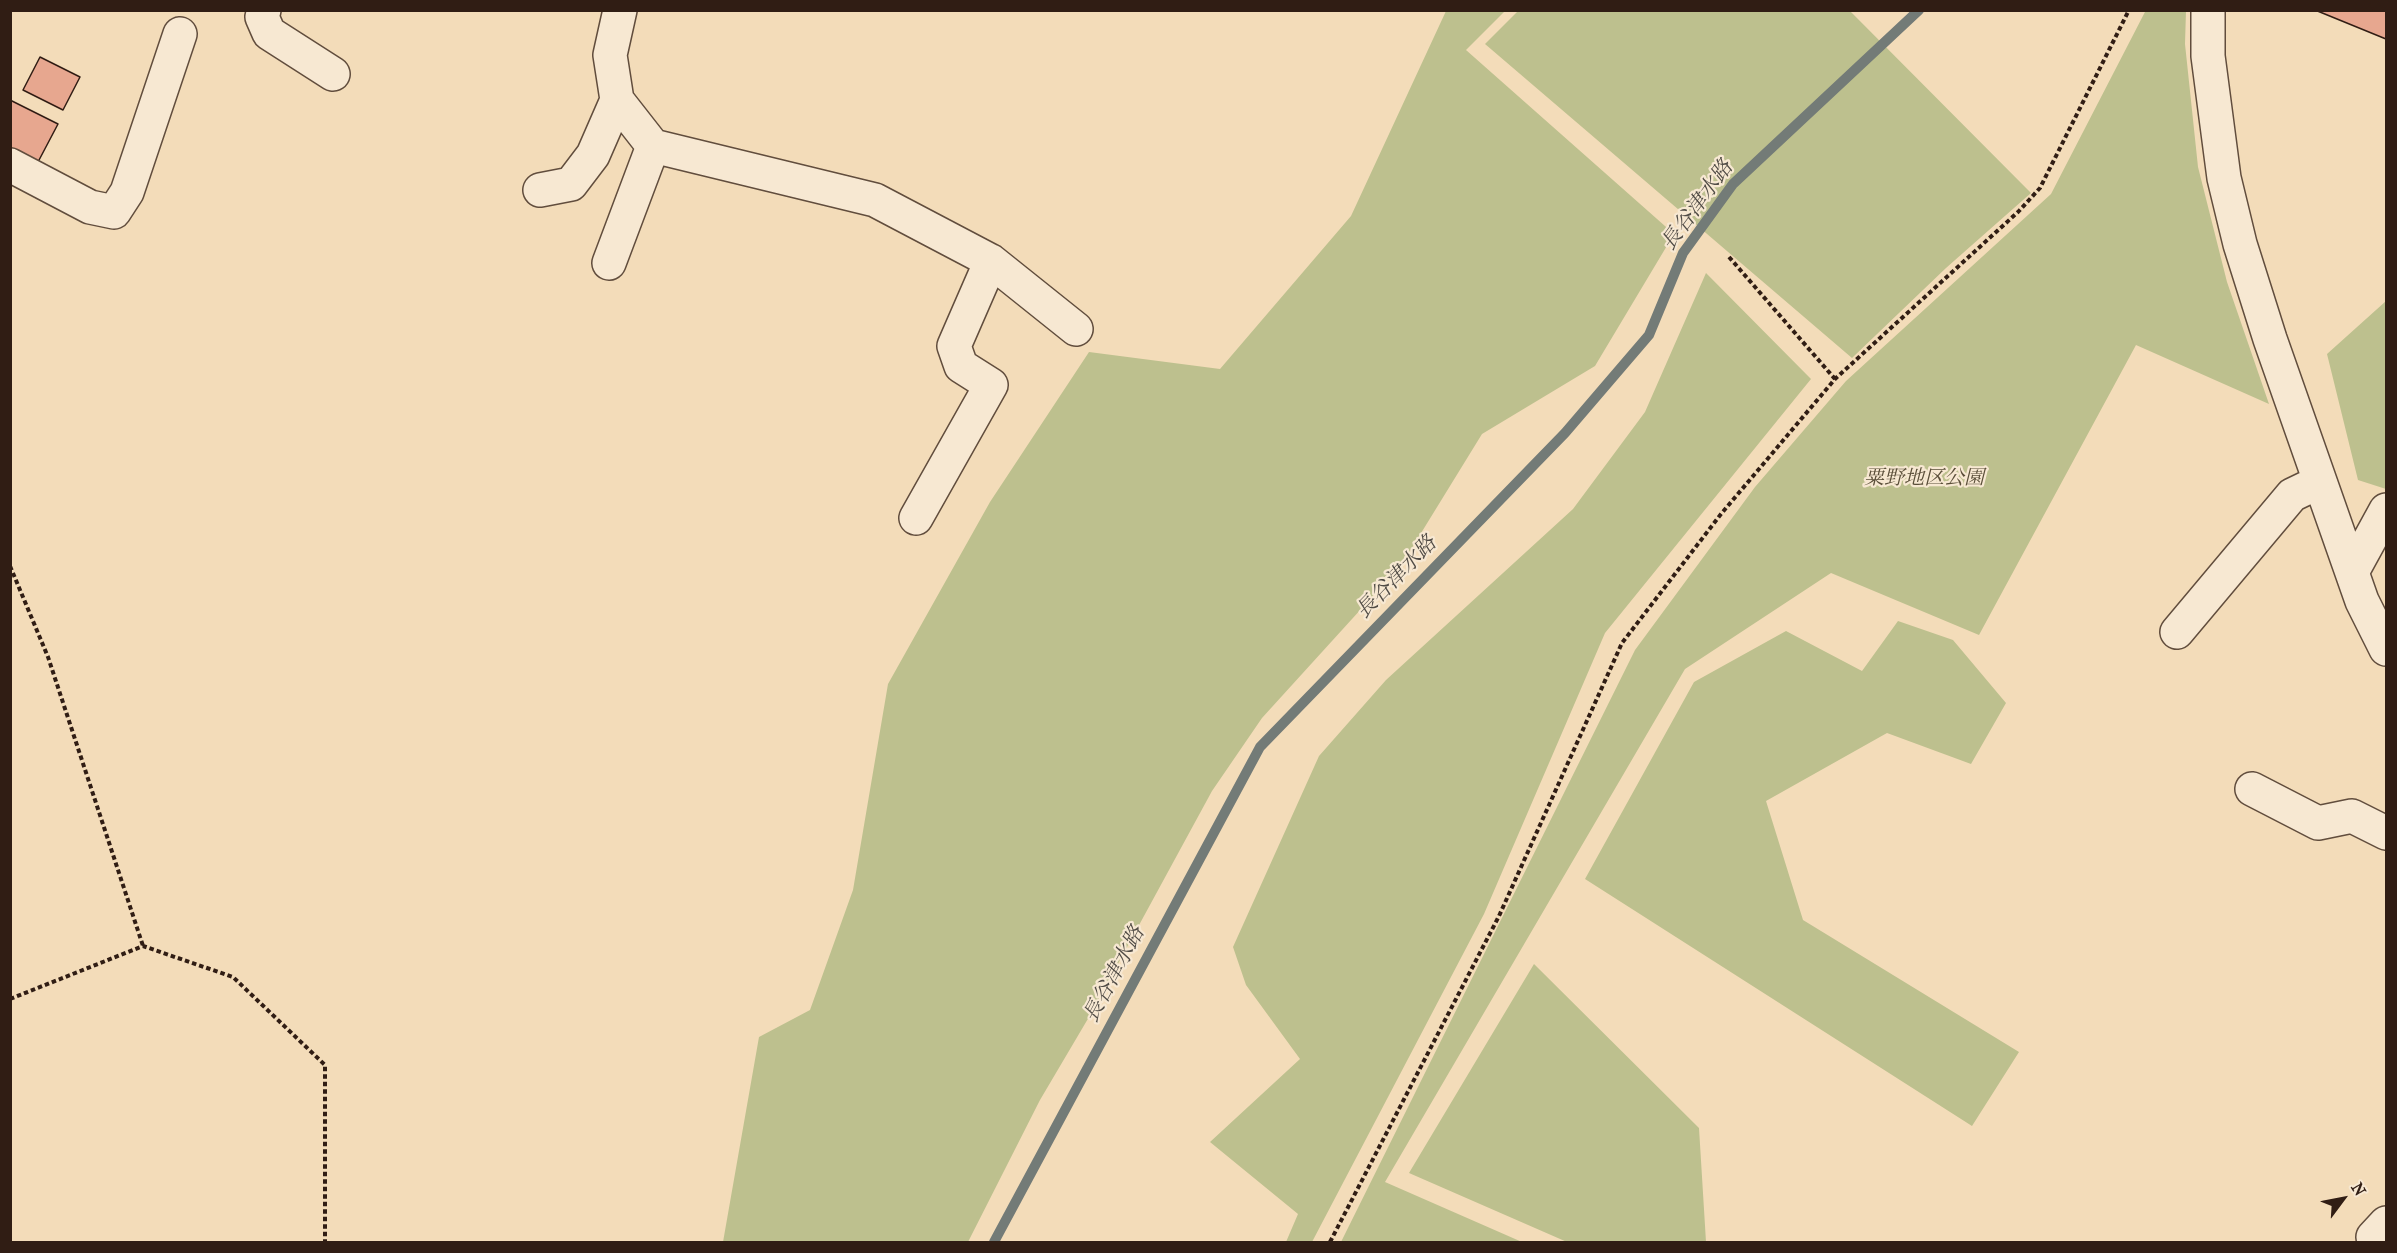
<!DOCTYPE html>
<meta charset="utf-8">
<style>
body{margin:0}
#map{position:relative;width:2397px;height:1253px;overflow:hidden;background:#f3dcb9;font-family:"IM FELL French Canon",serif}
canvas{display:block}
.frame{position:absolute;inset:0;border:12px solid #301d14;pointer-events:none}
.north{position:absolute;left:2313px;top:1169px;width:60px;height:60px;-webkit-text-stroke:4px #f7e8d2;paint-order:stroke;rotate:58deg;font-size:16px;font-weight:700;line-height:24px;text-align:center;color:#301d14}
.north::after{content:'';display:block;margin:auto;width:21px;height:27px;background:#301d14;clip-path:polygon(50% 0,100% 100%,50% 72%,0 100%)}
</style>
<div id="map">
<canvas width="2397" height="1253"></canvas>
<div class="frame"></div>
<div class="north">N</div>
</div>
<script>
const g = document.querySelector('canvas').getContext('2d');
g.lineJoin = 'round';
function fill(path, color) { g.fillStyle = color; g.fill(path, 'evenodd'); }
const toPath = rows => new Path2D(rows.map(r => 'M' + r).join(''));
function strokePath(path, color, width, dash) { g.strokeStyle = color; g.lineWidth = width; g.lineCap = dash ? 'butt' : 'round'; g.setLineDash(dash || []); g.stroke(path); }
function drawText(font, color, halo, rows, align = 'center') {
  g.font = font + ' "IM FELL French Canon","Noto Serif JP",serif'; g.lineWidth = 4.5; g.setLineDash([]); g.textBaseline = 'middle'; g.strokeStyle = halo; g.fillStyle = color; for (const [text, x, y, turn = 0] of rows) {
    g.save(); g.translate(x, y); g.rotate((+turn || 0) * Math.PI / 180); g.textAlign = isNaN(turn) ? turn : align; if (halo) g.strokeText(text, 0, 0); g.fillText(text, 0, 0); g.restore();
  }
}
const green = toPath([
 [2146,10,2186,11,2185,44,2198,167,2227,282,2269,404,2136,345,1979,635,1831,573,1685,669,1385,1182,1522,1242,1341,1242,1635,650,1755,487,1846,381,2051,194],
 [1446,11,1505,11,1466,50,1674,234,1595,366,1482,434,1402,564,1262,718,1212,791,1089,1017,1040,1100,968,1242,723,1242,759,1037,810,1010,853,890,888,684,990,502,1089,352,1220,369,1351,216],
 [1518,11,1850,11,2031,193,1946,268,1852,358,1485,44],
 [1706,273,1811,379,1605,633,1484,914,1312,1242,1286,1242,1298,1214,1210,1142,1300,1059,1246,985,1233,947,1319,756,1386,680,1573,509,1645,412],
 [2386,301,2386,489,2358,480,2327,354],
 [1898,621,1953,640,2006,703,1971,764,1887,733,1766,801,1803,920,2019,1052,1972,1126,1585,879,1694,682,1786,631,1862,671],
 [1534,964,1699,1128,1706,1242,1567,1242,1409,1173]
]);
const stream = toPath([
 [994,1242,1260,747,1565,433,1649,335,1683,253,1733,184,1919,10]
]);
const building = toPath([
 [2315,10,2386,10,2386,39,2315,10],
 [40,57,80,77,63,110,23,90,40,57],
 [10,100,58,124,38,162,10,148,10,100]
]);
const path = toPath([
 [1729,257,1835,379],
 [10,566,48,657,143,946],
 [10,999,143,946,233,977,325,1065,325,1242],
 [1330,1242,1499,916,1622,643,1721,514,1835,379,2018,212,2040,188,2129,10]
]);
const minor = toPath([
 [264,10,262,17,269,33,333,74],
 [620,10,610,55,617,100,653,146,875,200,991,261,1076,329],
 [2208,10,2208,56,2224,178,2240,244,2270,339,2362,601,2386,649],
 [10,165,90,207,114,212,127,192,180,34],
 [540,190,571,184,593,155,617,100],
 [609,263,653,146],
 [916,518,991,385,961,366,954,346,991,261],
 [2352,572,2386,510],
 [2177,632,2292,495,2319,482],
 [2252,789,2318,823,2352,816,2386,833],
 [2373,1237,2386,1223]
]);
const parkNames = [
 ["粟野地区公園",1924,479]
];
const waterNames = [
 ["長谷津水路",1698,206,-54],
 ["長谷津水路",1397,578,-46],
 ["長谷津水路",1115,975,-62]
];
fill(green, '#bdc08e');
strokePath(stream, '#737b77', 10);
fill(building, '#e7a78f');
strokePath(building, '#301d14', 1.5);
strokePath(minor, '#614d3d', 36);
strokePath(path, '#301d14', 4, [4.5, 3]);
strokePath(minor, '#f7e8d2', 33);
drawText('italic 20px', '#5a4e39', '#f7e8d2', parkNames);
drawText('italic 21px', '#514c46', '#f7e8d2', waterNames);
</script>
